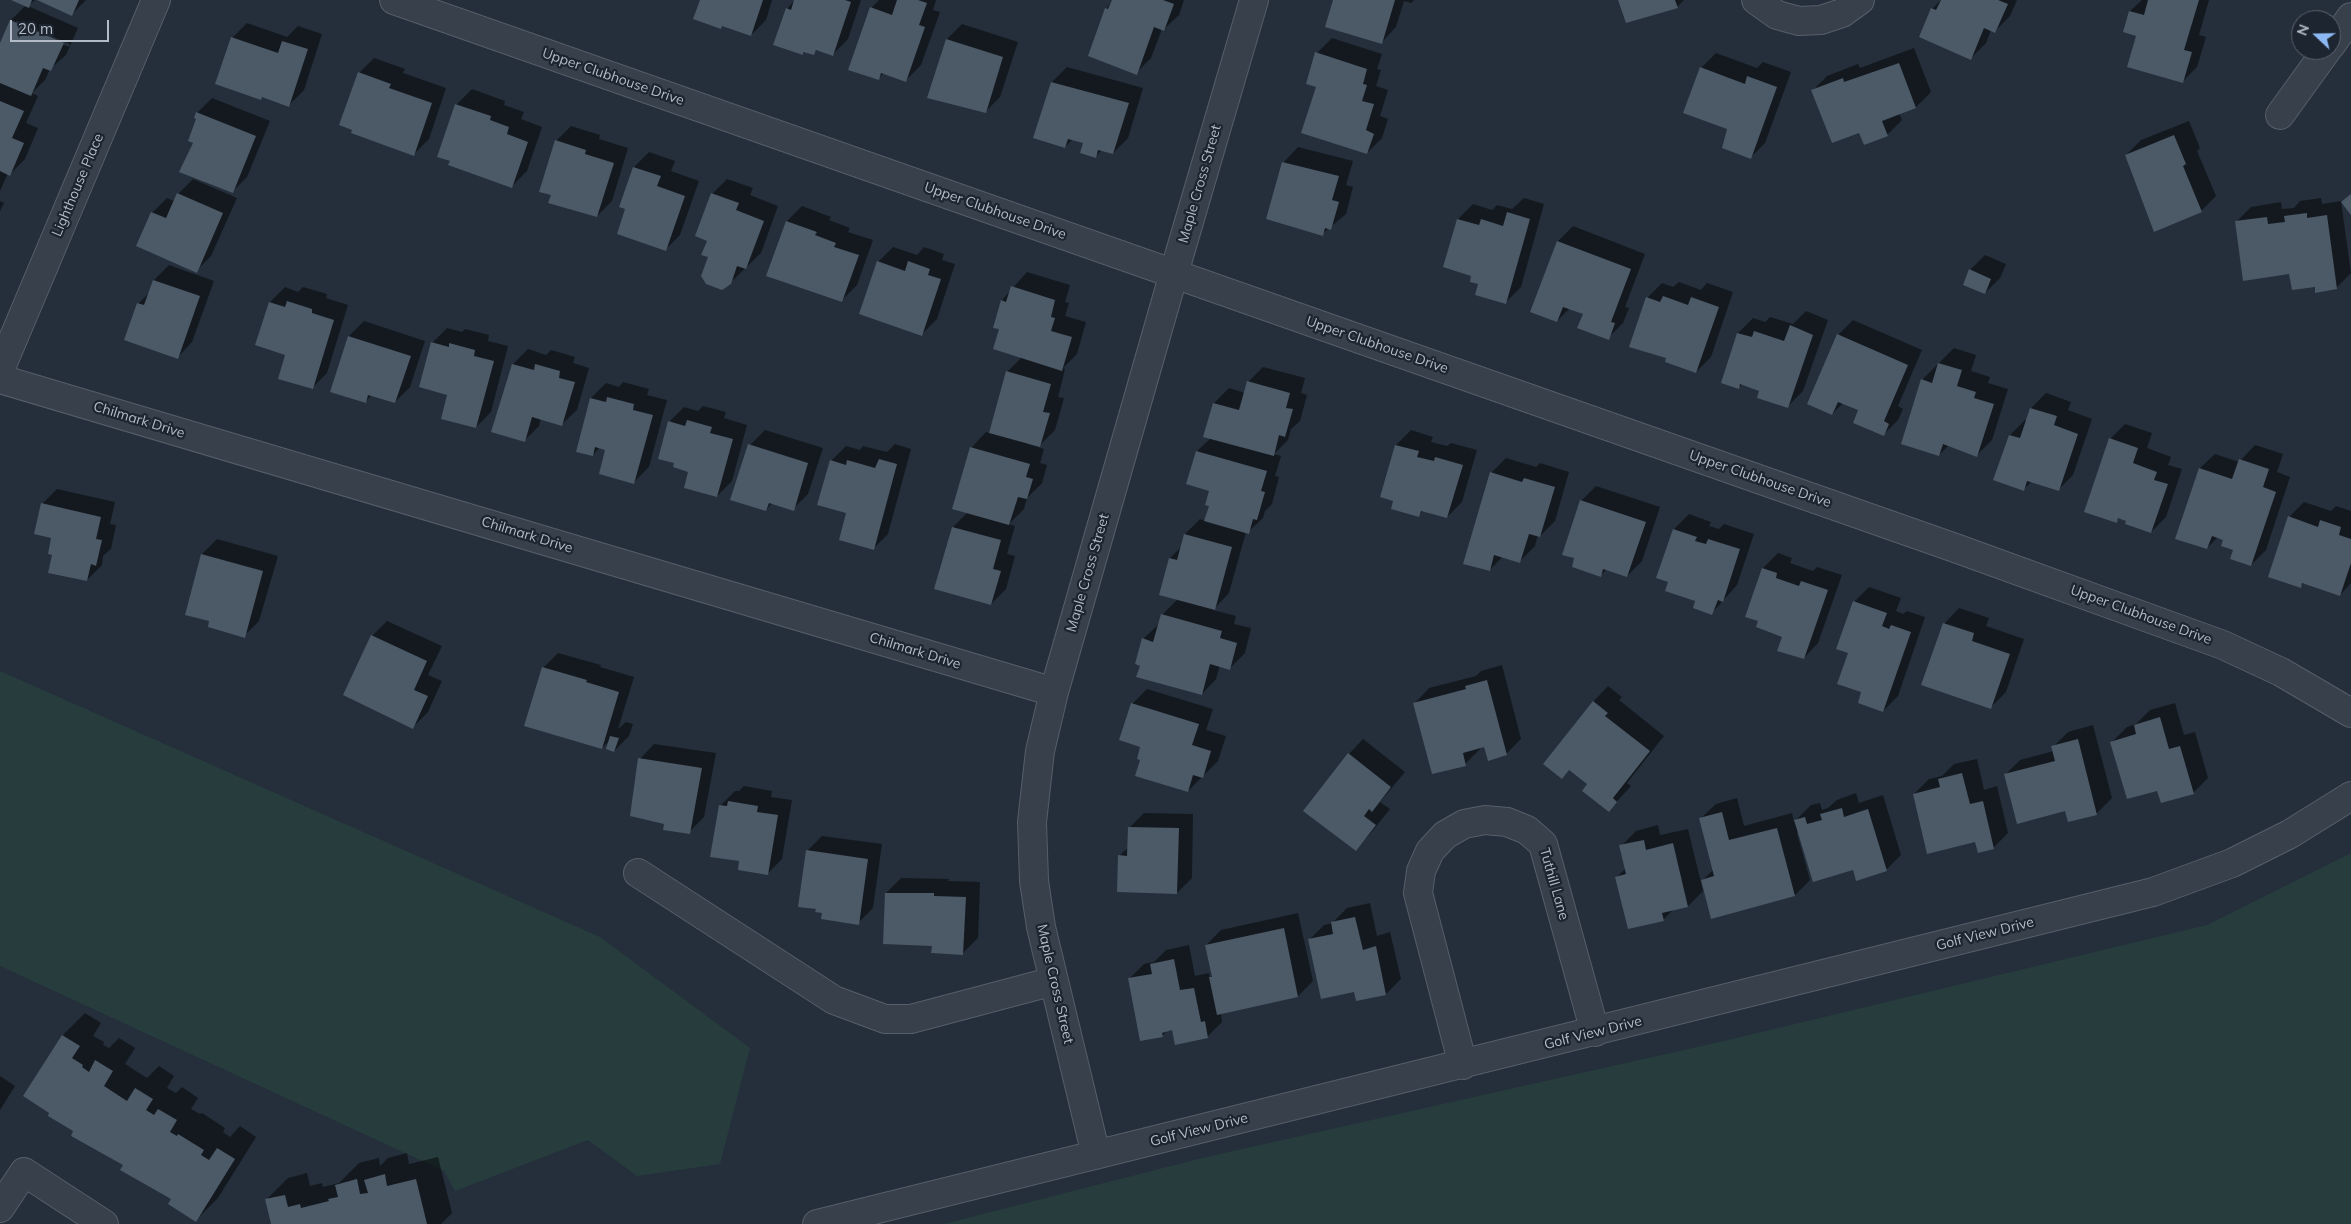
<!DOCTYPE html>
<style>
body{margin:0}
#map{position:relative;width:2351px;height:1224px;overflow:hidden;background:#242f3b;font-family:Mulish,sans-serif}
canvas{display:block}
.north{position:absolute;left:2291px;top:10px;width:50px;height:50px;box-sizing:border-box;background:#1d2530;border:1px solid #59616c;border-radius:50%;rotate:291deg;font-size:14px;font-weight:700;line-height:20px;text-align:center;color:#b3bbc7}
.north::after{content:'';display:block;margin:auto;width:18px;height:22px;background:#8cb8f3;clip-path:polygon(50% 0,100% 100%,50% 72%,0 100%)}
.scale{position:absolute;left:10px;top:20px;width:99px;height:22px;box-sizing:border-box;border:2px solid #b3bbc7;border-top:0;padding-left:6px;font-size:15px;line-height:18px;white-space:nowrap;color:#b3bbc7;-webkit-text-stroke:4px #1d2530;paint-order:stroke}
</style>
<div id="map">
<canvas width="2351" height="1224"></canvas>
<div class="north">N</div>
<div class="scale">20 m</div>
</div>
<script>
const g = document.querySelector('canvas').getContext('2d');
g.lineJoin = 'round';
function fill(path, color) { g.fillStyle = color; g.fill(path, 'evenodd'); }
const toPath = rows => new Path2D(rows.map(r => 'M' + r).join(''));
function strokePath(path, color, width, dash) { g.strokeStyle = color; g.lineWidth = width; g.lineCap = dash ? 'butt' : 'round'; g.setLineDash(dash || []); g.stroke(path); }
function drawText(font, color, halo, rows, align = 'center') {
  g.font = font + ' Mulish,sans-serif'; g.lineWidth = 4.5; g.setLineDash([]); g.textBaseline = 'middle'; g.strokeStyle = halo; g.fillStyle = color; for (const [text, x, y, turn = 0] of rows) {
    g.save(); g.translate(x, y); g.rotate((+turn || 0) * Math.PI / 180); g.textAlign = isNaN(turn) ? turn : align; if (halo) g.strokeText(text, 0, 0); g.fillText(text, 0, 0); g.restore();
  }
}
const green = toPath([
 [0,671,600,937,750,1048,720,1164,637,1176,588,1140,455,1191,444,1171,0,966],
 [2351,853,2351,1224,944,1224,1202,1158,1724,1041,2207,925]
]);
const shadow = toPath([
 [14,0,35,0,28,6,78,28,66,55,50,69,45,80,32,93,38,96,26,123,38,128,25,159,10,174,8,173,0,191,0,46,11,20,26,5],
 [16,21,70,44,69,47,16,24],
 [40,0,86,0,72,14],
 [701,0,772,0,766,20,751,35,723,25,721,28],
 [795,0,861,0,848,39,833,54,818,49,813,54,805,51,802,54,787,9],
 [879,0,936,0,933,10,940,12,921,65,906,80,884,73,878,79,871,8],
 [1113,0,1184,0,1179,15,1164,29,1162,29,1151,58,1136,73,1106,9],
 [1334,0,1414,0,1411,3,1404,1,1396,27,1382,42],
 [1620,0,1684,0,1677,7],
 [1941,0,2017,0,2010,16,1995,31,1991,30,1986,43,1971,58,1932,9],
 [2142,0,2209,0,2199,35,2206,37,2197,67,2182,82,2137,36,2124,31,2130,11],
 [247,23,287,37,298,26,322,34,304,90,289,105,263,96,261,99,232,38],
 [962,24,1018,42,1000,97,985,112,947,39],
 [1332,38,1382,54,1377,69,1381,70,1376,86,1388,90,1380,116,1388,119,1382,138,1367,153,1317,86,1317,53],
 [1914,48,1931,92,1916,107,1899,113,1902,120,1887,135,1860,131,1812,91,1827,76,1858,64,1860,68],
 [1716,53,1757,68,1763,62,1791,72,1765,143,1750,158,1729,128,1701,68],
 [374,58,405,69,403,73,446,88,429,139,414,154,359,73],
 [1067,67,1143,88,1128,138,1113,153,1102,150,1095,157,1085,143,1073,139,1065,147,1052,82],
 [472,89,505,101,504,105,524,112,521,119,542,127,527,171,512,186,438,156,457,104],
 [212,98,270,121,247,177,232,192,195,142,197,113],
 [2189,121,2200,148,2197,151,2216,196,2201,211,2126,155,2141,140],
 [571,126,600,135,599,139,628,148,612,201,597,216,553,195,556,141],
 [1298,147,1353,161,1346,185,1353,187,1346,214,1322,234,1267,218,1284,162],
 [649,152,675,161,671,171,699,181,680,235,665,250,627,208,620,206,634,167],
 [193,179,237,198,211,256,196,271,152,213,167,198,174,201,178,194],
 [727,179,753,188,750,195,778,206,761,253,730,283,710,257,708,240,712,194],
 [1524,198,1544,204,1521,287,1506,302,1480,284,1458,219,1473,204,1492,210,1497,205,1512,209],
 [2321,198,2322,204,2341,201,2351,273,2336,288,2316,285,2290,273,2236,222,2251,207,2281,202,2282,209,2294,208,2300,201],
 [0,201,4,203,0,211],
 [802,206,831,217,829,220,850,228,848,232,873,240,857,285,842,300,787,221],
 [1573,226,1645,254,1625,307,1629,308,1623,323,1608,338,1584,313,1570,308,1557,321,1532,311,1558,241],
 [893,247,917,255,924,247,944,254,942,260,955,264,937,319,922,334,878,262],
 [1985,255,2006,264,2000,278,1985,293,1970,270],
 [169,265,214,281,192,342,178,357,138,304,150,292,154,280],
 [1027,272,1070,285,1065,302,1069,303,1065,316,1086,322,1077,354,1063,368,1065,369,1058,397,1064,398,1055,430,1040,445,1029,442,1028,444,1044,449,1040,463,1047,465,1042,483,1027,498,1024,509,1009,524,1015,526,1007,554,1015,556,1006,589,991,604,953,527,968,512,954,508,972,447,986,432,990,433,1007,372,1022,357,1000,328,994,327,1002,300],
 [1679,282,1701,290,1707,283,1733,292,1711,357,1696,372,1668,357,1647,298,1662,283,1673,287],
 [285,287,298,292,303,287,327,294,326,298,348,305,327,373,312,388,287,354,270,302],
 [1806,311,1828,320,1803,391,1788,406,1761,390,1742,384,1739,387,1723,382,1738,333,1753,318,1765,322,1770,317,1793,324],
 [1853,320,1922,350,1898,406,1903,409,1898,420,1883,435,1860,410,1843,403,1832,414,1838,335],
 [364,321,425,341,410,387,395,402,372,395,365,402,332,391,349,336],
 [447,328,462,332,465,329,489,335,488,341,508,346,491,412,476,427,448,394,432,343],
 [1954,348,1976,355,1971,371,1990,377,1988,383,2008,389,1992,440,1977,455,1949,445,1939,455,1922,380],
 [528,349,546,355,551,350,575,357,573,363,589,368,577,410,562,424,541,418,539,426,524,441,513,364],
 [1263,367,1305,378,1301,393,1307,395,1300,421,1291,429,1288,440,1274,454,1281,456,1275,476,1279,477,1272,504,1265,511,1263,518,1248,532,1246,532,1229,593,1213,610,1236,616,1234,624,1251,628,1245,653,1230,668,1220,665,1216,679,1202,694,1141,665,1143,639,1159,624,1162,615,1178,599,1160,594,1170,558,1182,546,1185,534,1200,519,1206,521,1210,505,1210,490,1197,451,1211,438,1205,436,1214,403,1229,388,1245,393,1248,382],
 [623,382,649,389,647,395,667,400,649,467,634,482,606,449,600,447,593,455,591,398,606,383,619,387],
 [2046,393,2071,402,2068,410,2092,419,2073,475,2058,490,2032,481,2024,489,2010,435,2025,420,2027,421,2031,408],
 [703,406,726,412,724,418,747,425,732,481,717,496,690,471,669,422,684,407,698,411],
 [2125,424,2152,433,2147,448,2171,457,2168,465,2182,469,2166,517,2151,532,2120,517,2116,521,2110,439],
 [765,430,823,448,808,494,793,509,772,503,766,510,750,445],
 [1411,430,1433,437,1431,442,1447,446,1451,443,1477,450,1462,502,1447,517,1424,510,1419,515,1395,500,1382,497,1396,445],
 [895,444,911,449,888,534,873,549,848,512,831,461,846,446,860,450,863,446,887,452],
 [2255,445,2283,454,2277,472,2290,477,2266,550,2251,565,2224,539,2218,537,2207,548,2200,468,2215,454,2239,462],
 [1506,458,1536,467,1540,463,1569,472,1555,521,1540,536,1538,535,1535,546,1520,561,1503,556,1490,570,1491,473],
 [1596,486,1660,507,1642,561,1627,576,1607,569,1601,575,1581,501],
 [57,489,115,502,110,524,116,525,111,549,103,556,102,565,87,580,54,554,53,537,42,504],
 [2304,502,2331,511,2336,506,2351,511,2351,583,2340,595,2304,583,2300,586,2289,517],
 [1689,514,1711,522,1709,526,1719,529,1724,524,1754,534,1737,585,1711,614,1670,582,1674,529],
 [217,539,278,556,259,621,244,636,211,621,186,614,202,554],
 [1778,553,1792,558,1790,563,1813,571,1817,567,1842,575,1818,643,1804,658,1784,636,1763,568],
 [1869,587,1901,598,1896,611,1903,614,1907,611,1925,617,1898,696,1883,711,1850,652,1854,602],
 [1959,608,1989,618,1986,626,2024,639,2006,692,1991,707,1923,684,1945,623],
 [387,621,442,646,428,675,442,681,428,712,413,727,344,695,372,636],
 [558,653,601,665,600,667,634,677,618,729,626,722,633,724,629,736,614,751,610,740,602,748,543,668],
 [1502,665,1521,739,1506,754,1485,746,1480,747,1480,749,1465,764,1415,703,1429,688,1476,676,1481,671],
 [1608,686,1622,697,1619,700,1664,736,1627,783,1631,786,1608,811,1588,784,1570,769,1545,763,1594,701],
 [1147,689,1213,709,1206,730,1226,736,1218,761,1188,791,1142,746,1132,704],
 [2175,703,2184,735,2195,732,2208,778,2193,793,2158,789,2112,742,2127,727,2136,724,2150,710],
 [2093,725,2112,798,2097,813,2069,821,2066,809,2005,775,2020,760,2054,751,2053,747,2068,732],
 [1363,739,1405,772,1380,802,1390,809,1370,834,1356,849,1349,754],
 [654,744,716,753,704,817,689,832,666,823,640,759],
 [1977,759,1984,790,1997,786,2008,833,1993,848,1914,794,1929,779,1942,776,1954,764],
 [744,786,772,791,771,797,792,800,782,859,767,874,741,860,720,806,735,791,739,791],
 [1856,793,1859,803,1883,795,1901,855,1886,870,1853,869,1799,832,1797,833,1810,880,1795,895,1703,880,1714,869,1701,818,1716,804,1737,798,1744,826,1792,813,1794,822,1811,805,1820,803,1822,810,1828,808,1837,800],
 [1144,813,1193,814,1192,878,1177,893,1119,856,1129,847,1129,828],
 [1658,825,1660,835,1688,829,1703,891,1688,906,1674,909,1663,920,1617,877,1626,868,1621,846,1636,831],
 [822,836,882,844,873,908,858,923,823,912,807,851],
 [901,878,949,879,948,881,980,882,978,938,963,953,933,945,886,893],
 [1370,903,1377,936,1390,932,1401,979,1386,994,1355,991,1309,940,1324,925,1332,923,1347,908],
 [1298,913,1313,981,1298,996,1221,1013,1222,1022,1207,1037,1173,1029,1168,1030,1162,1036,1129,979,1144,964,1154,962,1166,950,1189,945,1195,976,1209,973,1210,978,1213,975,1206,945,1221,930],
 [85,1013,101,1023,93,1036,104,1042,103,1045,109,1048,119,1038,135,1048,125,1064,147,1078,159,1066,174,1076,167,1088,176,1093,182,1087,198,1098,191,1109,200,1114,202,1113,225,1128,223,1132,230,1137,240,1126,256,1137,218,1198,196,1220,173,1198,25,1096,63,1035],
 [0,1076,15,1086,0,1110],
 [407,1153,409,1164,438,1157,452,1213,441,1224,272,1224,266,1200,288,1178,307,1173,310,1186,322,1183,323,1187,339,1183,359,1163,379,1158,380,1166,388,1158]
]);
const building = toPath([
 [11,0,32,0,29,8],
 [37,0,79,0,72,16],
 [700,0,763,0,751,36,722,26,721,29,693,19],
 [794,0,845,0,851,2,833,56,816,50,814,55,803,52,803,55,773,45,786,8,791,10],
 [897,0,918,0,927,3,919,25,925,27,906,82,881,73,879,80,848,70,870,7,892,15],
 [1112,0,1163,0,1174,4,1164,31,1154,27,1137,75,1088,56,1105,8,1108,9],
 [1333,0,1395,0,1382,44,1325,27],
 [1618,0,1675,0,1678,8,1626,23],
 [1941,0,1998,0,2008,4,1995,33,1984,28,1971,60,1919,37,1931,8,1936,10],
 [2148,0,2199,0,2184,50,2192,52,2183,83,2127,67,2136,36,2123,32,2129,11,2144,15],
 [10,20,64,43,51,71,43,68,31,96,0,83,0,43],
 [231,37,278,53,282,41,308,49,289,107,262,97,261,100,215,84],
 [946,39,1003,57,986,113,927,98],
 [1315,52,1367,69,1363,84,1367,85,1362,101,1374,104,1366,130,1374,134,1367,154,1301,133,1316,87,1306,84],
 [1899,63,1916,108,1882,121,1888,136,1864,145,1859,133,1832,143,1811,90,1843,78,1844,82],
 [1700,67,1745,84,1747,76,1777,87,1751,159,1722,148,1727,129,1683,113],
 [358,72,391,84,389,88,432,103,414,156,351,133,352,130,339,125],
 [1051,82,1129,103,1113,154,1098,150,1096,158,1080,153,1083,143,1068,139,1065,148,1033,138],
 [0,101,24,111,12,138,24,143,10,176,0,171],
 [455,104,491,116,490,120,509,127,507,134,528,142,512,188,448,165,450,161,437,157],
 [196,112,256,136,233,193,179,172,193,143,188,141,196,119,194,118],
 [2174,135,2186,164,2183,166,2202,212,2154,232,2125,155],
 [555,140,586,150,585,154,614,163,597,217,548,203,551,195,539,192],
 [1282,162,1339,176,1332,200,1339,202,1331,230,1325,228,1323,236,1266,219],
 [633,167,661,176,657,186,685,196,666,251,617,234,625,209,619,207],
 [177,193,223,213,197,273,136,246,151,212,166,218],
 [711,193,739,203,736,210,764,221,746,269,737,266,731,284,722,290,706,284,701,276,708,257,701,255,707,241,695,236],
 [2351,194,2351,215,2341,202],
 [1507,212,1530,219,1506,304,1475,295,1478,284,1470,282,1471,276,1443,267,1457,219,1479,225,1481,219,1503,226],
 [2307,213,2307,218,2327,215,2337,289,2315,293,2315,287,2292,290,2289,274,2243,281,2235,221,2267,217,2268,224,2285,222,2284,216],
 [786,221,817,232,815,235,836,243,834,247,859,255,842,302,766,276],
 [1557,241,1631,269,1611,322,1615,323,1609,340,1577,328,1583,314,1563,307,1557,322,1530,312],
 [877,261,905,271,908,261,930,269,928,275,941,279,922,336,859,314],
 [1969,269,1991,279,1985,294,1963,285],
 [153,280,200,296,178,359,124,340,137,303,144,305],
 [1011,286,1055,300,1051,317,1055,318,1051,331,1072,337,1062,371,993,349,999,329,993,328,1001,300,1006,302],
 [1663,296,1688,305,1691,297,1719,307,1696,373,1665,362,1666,358,1629,347,1646,297,1660,302],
 [287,301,312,309,312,313,334,320,313,389,278,379,285,355,255,345,269,302,285,307],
 [1790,325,1813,335,1788,408,1757,398,1759,391,1740,384,1739,389,1721,383,1737,333,1752,337,1754,331,1784,341],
 [1837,334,1908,365,1884,421,1889,424,1884,436,1853,423,1858,410,1838,402,1832,415,1807,404],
 [348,336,411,356,395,403,368,395,366,403,330,392],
 [431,342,449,347,449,343,475,350,474,356,494,361,476,428,441,419,447,395,419,387],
 [1938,363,1962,370,1957,386,1976,392,1974,398,1994,404,1977,457,1943,444,1939,456,1901,444,1921,379,1932,383],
 [512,364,534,370,535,364,560,371,559,378,575,382,562,426,532,417,525,442,491,432],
 [1006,371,1051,384,1043,412,1050,413,1040,447,989,433],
 [1247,381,1290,393,1286,408,1293,409,1285,437,1279,435,1274,456,1203,437,1213,403,1239,410],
 [607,397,634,404,633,410,653,415,634,484,599,474,605,450,595,447,593,456,576,452,590,398,606,402],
 [2030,408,2057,416,2054,425,2078,434,2059,491,2027,481,2024,491,1993,480,2009,435,2020,438],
 [687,420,712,427,710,433,733,439,717,497,684,488,688,472,673,467,674,463,658,459,668,421,685,426],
 [2109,438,2138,448,2133,463,2157,472,2154,480,2168,484,2151,533,2125,524,2126,521,2118,518,2117,523,2084,512],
 [748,444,808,463,794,511,769,503,766,511,730,500],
 [1395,445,1419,451,1417,457,1434,461,1435,457,1463,465,1447,518,1421,511,1419,517,1391,509,1393,501,1380,497],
 [970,447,1030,464,1026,477,1033,479,1027,499,1018,497,1009,525,952,509],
 [1196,451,1267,471,1261,491,1265,492,1257,520,1253,519,1249,534,1204,521,1209,506,1205,505,1209,491,1186,484],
 [879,459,897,464,874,550,839,540,846,513,817,505,830,460,846,465,847,460,875,468],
 [2239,459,2269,469,2263,487,2276,492,2251,566,2230,559,2233,550,2221,546,2223,540,2212,536,2207,549,2175,539,2199,468,2232,479],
 [1490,472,1522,482,1524,478,1555,487,1540,537,1529,534,1520,563,1494,555,1490,571,1463,564],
 [1580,500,1646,522,1627,577,1603,569,1601,577,1572,567,1574,558,1562,555],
 [41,503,101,517,96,539,102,540,96,566,91,564,87,581,48,573,52,555,48,554,51,538,34,534],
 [2288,516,2318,527,2320,520,2341,527,2339,535,2351,539,2351,563,2340,596,2302,583,2301,588,2268,577],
 [952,527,1001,540,993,569,1001,571,991,605,934,589],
 [1673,529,1697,537,1695,541,1706,544,1708,539,1740,549,1723,602,1718,600,1712,615,1693,608,1695,601,1665,591,1668,582,1656,578],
 [1184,534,1232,547,1215,610,1159,595,1169,558,1177,560],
 [201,554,263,571,245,638,208,627,209,621,185,615],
 [1762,568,1777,573,1776,578,1799,586,1801,581,1828,590,1804,659,1777,651,1782,637,1756,627,1758,621,1745,617],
 [1853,601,1887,613,1882,626,1889,629,1891,625,1911,632,1883,712,1858,703,1861,692,1837,684,1848,653,1836,649],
 [1161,614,1222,631,1220,638,1237,643,1230,670,1210,664,1202,695,1136,677,1140,666,1135,664,1142,638,1153,642],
 [1943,623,1974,633,1972,641,2010,654,1991,709,1921,685],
 [371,635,427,661,414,690,428,696,413,729,343,695],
 [542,667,587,680,586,682,619,692,602,749,524,726],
 [1487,680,1507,755,1488,761,1484,747,1463,753,1466,766,1432,774,1413,703,1466,689,1465,686],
 [1593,701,1608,713,1605,716,1650,751,1613,798,1617,802,1609,812,1582,791,1587,784,1569,770,1562,779,1543,764],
 [1131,703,1199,724,1192,745,1211,751,1203,778,1193,775,1188,792,1135,776,1140,760,1137,759,1140,747,1119,740],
 [2160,717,2169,749,2180,746,2194,794,2161,803,2157,791,2127,799,2110,742,2136,734,2134,725],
 [610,736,619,738,614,752,606,749],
 [2078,739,2097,815,2068,822,2065,811,2017,824,2004,774,2055,761,2051,746],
 [1348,753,1391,787,1372,812,1369,809,1364,816,1376,825,1356,851,1303,811],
 [638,758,702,768,690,834,663,830,664,824,630,816],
 [1962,773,1970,804,1983,801,1994,849,1978,853,1975,842,1927,854,1913,794,1940,787,1938,779],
 [728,801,758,806,757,812,778,815,768,875,738,870,739,861,710,857,719,805,727,806],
 [1842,808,1844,817,1868,809,1887,871,1856,881,1853,870,1813,882,1794,820,1805,817,1807,824,1822,820,1820,814],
 [1722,812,1729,840,1777,828,1795,896,1711,919,1701,880,1714,876,1699,818],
 [1128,827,1179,828,1177,894,1117,892,1118,855,1127,856],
 [1644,840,1646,850,1673,843,1688,907,1662,913,1664,921,1628,929,1615,877,1626,874,1619,845],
 [806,850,868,859,859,925,821,919,822,913,815,912,816,909,798,907],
 [885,893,934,893,934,896,966,897,963,955,931,953,932,946,883,944],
 [1355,917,1363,950,1376,946,1386,995,1356,1001,1354,992,1321,999,1308,939,1333,934,1331,922],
 [1284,928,1298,997,1217,1015,1209,977,1212,977,1205,945],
 [1174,959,1180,990,1194,988,1201,1022,1205,1021,1208,1038,1175,1045,1172,1030,1162,1033,1163,1037,1140,1041,1128,978,1152,974,1150,964],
 [62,1035,80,1046,72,1058,83,1065,82,1067,89,1072,95,1060,113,1071,104,1086,127,1101,135,1088,153,1099,146,1110,154,1115,158,1109,177,1120,170,1132,177,1136,178,1134,204,1150,201,1155,209,1160,217,1148,235,1159,196,1222,168,1204,171,1199,120,1170,123,1165,71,1136,73,1131,48,1116,49,1113,23,1096],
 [385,1174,387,1186,416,1179,427,1224,271,1224,265,1199,285,1195,288,1207,300,1204,301,1208,329,1201,328,1199,338,1197,335,1185,357,1179,360,1194,368,1193,364,1180]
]);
const minor = toPath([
 [394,0,1958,549,2223,645,2281,672,2351,713],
 [1756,0,1777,15,1799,21,1821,20,1842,13,1860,0],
 [2331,45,2351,17],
 [2280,115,2327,50],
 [0,370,156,0],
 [0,379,1054,692],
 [638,873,834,1000,885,1019,911,1019,1054,981],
 [1463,1065,1418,893,1421,871,1430,851,1445,835,1464,824,1485,820,1507,822,1527,830,1543,844,1595,1032],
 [1096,1155,1041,927,1034,881,1032,822,1040,751,1054,692,1174,273,1254,0],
 [0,1208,24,1172,104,1224],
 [817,1224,2153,892,2232,863,2290,834,2351,796]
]);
const streetNames = [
 ["Upper Clubhouse Drive",613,77,19],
 ["Maple Cross Street",1200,184,-74],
 ["Lighthouse Place",78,185,-67],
 ["Upper Clubhouse Drive",995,211,19],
 ["Upper Clubhouse Drive",1377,345,19],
 ["Chilmark Drive",139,420,17],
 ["Upper Clubhouse Drive",1760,479,19],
 ["Chilmark Drive",527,535,17],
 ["Maple Cross Street",1088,573,-74],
 ["Upper Clubhouse Drive",2141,615,20],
 ["Chilmark Drive",915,651,17],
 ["Tuthill Lane",1554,884,74],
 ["Golf View Drive",1985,934,-14],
 ["Maple Cross Street",1055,984,77],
 ["Golf View Drive",1593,1033,-14],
 ["Golf View Drive",1199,1130,-14]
];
fill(green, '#273c3d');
fill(shadow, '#0007');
fill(building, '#4c5967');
strokePath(minor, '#565e69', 30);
strokePath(minor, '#38404b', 28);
drawText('14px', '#b3bbc7', '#1d2530', streetNames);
</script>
